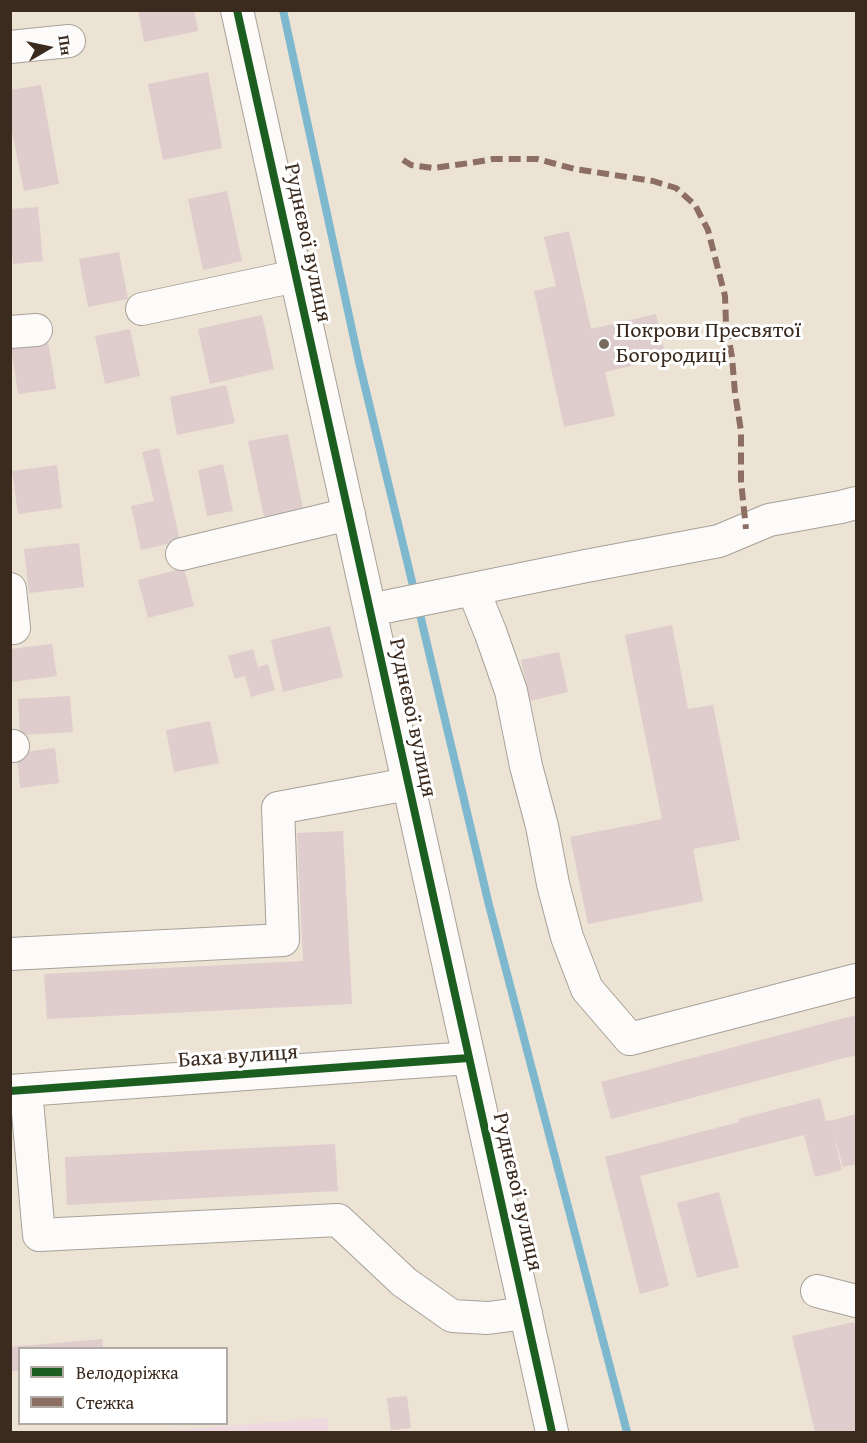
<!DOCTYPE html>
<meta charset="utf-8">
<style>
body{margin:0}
#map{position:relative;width:867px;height:1443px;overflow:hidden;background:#ece3d5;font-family:"Gentium Book Plus",serif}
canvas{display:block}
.frame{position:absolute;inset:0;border:12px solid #3b2a1e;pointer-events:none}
.legend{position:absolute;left:18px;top:1347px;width:210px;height:78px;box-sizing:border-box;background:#fff;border:2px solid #b1aaa5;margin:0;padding:8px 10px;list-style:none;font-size:18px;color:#3b2a1e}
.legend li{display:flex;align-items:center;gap:12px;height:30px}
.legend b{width:30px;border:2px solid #b1aaa5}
.north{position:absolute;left:18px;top:18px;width:60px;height:60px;-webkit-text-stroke:4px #fff;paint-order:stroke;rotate:81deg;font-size:16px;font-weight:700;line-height:24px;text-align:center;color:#3b2a1e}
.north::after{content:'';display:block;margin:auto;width:21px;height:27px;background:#3b2a1e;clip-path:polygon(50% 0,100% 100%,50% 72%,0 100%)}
</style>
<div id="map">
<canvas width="867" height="1443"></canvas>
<div class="frame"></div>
<ul class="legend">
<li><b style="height:8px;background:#1b5e20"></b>Велодоріжка</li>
<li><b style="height:8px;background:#8d6e63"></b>Стежка</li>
</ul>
<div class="north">Пн</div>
</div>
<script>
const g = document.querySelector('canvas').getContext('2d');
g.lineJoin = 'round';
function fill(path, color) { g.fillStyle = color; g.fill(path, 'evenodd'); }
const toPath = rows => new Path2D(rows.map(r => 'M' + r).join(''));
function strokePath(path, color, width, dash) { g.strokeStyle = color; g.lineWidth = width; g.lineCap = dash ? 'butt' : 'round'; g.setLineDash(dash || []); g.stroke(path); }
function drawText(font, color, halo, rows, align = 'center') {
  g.font = font + ' "Gentium Book Plus",serif'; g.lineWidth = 6; g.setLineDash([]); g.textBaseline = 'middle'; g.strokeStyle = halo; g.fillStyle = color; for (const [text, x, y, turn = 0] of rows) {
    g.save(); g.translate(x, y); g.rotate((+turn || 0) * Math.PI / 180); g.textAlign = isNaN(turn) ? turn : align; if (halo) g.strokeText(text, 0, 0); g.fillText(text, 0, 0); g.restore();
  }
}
const built = toPath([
 [327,1418,328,1432,150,1432]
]);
const stream = toPath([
 [283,10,359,362,415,594],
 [418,606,489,905,627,1432]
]);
const building = toPath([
 [138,10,194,10,198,31,144,42],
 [208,72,222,148,163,160,148,84],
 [41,85,59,184,24,191,10,122,10,90],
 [227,191,242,261,203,270,188,199],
 [38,207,43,261,13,264,10,232,10,209],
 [569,231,591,329,656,314,666,358,605,372,615,416,564,427,534,291,556,286,544,237],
 [119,252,128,299,88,307,79,259],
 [262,315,274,369,210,384,198,329],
 [130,329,140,376,105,384,95,336],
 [48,342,56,389,18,394,11,348],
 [226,385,235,423,177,435,170,397],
 [288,434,303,509,264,517,248,441],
 [159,448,180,541,141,550,131,506,154,501,142,452],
 [223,464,233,511,207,516,198,470],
 [57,465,62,508,18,514,12,471],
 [79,543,84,587,29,593,24,549],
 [184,568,194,606,148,618,138,580],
 [672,625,688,709,713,705,740,840,693,849,703,901,588,924,570,837,662,819,625,635],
 [330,626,343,677,283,692,271,640],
 [52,644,57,676,11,682,10,649],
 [253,649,258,667,268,664,275,690,251,697,245,676,235,679,228,656],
 [559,652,568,692,530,701,521,660],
 [70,696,73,732,20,735,18,699],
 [210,721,219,763,174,772,166,730],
 [55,748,59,783,20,788,17,753],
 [343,831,352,1004,47,1019,44,974,303,961,297,833],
 [856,1015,856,1055,611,1119,601,1082],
 [820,1098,826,1121,830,1120,830,1121,856,1114,856,1164,843,1167,832,1126,842,1170,815,1177,804,1135,640,1176,669,1286,640,1294,605,1157,739,1122,738,1119],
 [335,1144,338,1191,67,1205,65,1157],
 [719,1192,739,1267,697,1278,677,1203],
 [854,1322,856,1334,856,1432,815,1432,792,1336],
 [102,1339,103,1348,20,1348,20,1371,10,1371,10,1347],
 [407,1396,411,1428,391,1430,387,1398]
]);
const minor = toPath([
 [237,10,552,1432],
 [10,47,69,41],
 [142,309,296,276],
 [10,332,36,330],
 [182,554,349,514],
 [10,589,14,628],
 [473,589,491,634,511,691,526,766,542,826,553,884,567,937,587,989,630,1039,856,980],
 [370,610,586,566,719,541,769,520,841,507,856,503],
 [10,746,13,746],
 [10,954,283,940,278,808,408,784],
 [26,1090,39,1235,338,1220,404,1282,452,1316,488,1318,526,1313],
 [10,1091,469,1058],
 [817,1291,856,1301]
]);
const quiet = toPath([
 [403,160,411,165,433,168,470,163,493,159,537,159,575,169,653,181,676,188,695,205,708,230,725,296,726,324,732,357,735,393,741,431,741,481,746,529]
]);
const cycleway = toPath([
 [237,10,552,1432],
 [10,1091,469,1058]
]);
const markers = [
 [604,344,6,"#796b5e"]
];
const streetNames = [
 ["Руднєвої вулиця",307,243,78],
 ["Руднєвої вулиця",412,718,78],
 ["Баха вулиця",238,1057,-4],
 ["Руднєвої вулиця",517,1192,77]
];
const poiNames = [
 ["Покрови Пресвятої",616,331],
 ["Богородиці",616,356]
];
fill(built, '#eed9de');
strokePath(stream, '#7eb8ce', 8);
fill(building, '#decdcc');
strokePath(minor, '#a8a198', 34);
strokePath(minor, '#fcfbf9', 32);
strokePath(quiet, '#8d6e63', 6, [12, 6]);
strokePath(cycleway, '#1b5e20', 8);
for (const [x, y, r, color] of markers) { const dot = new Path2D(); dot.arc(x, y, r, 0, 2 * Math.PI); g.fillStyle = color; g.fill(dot); strokePath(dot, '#fff', 2); }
drawText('22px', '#3b2a1e', '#fff', streetNames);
drawText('22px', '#3b2a1e', '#fff', poiNames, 'left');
</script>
